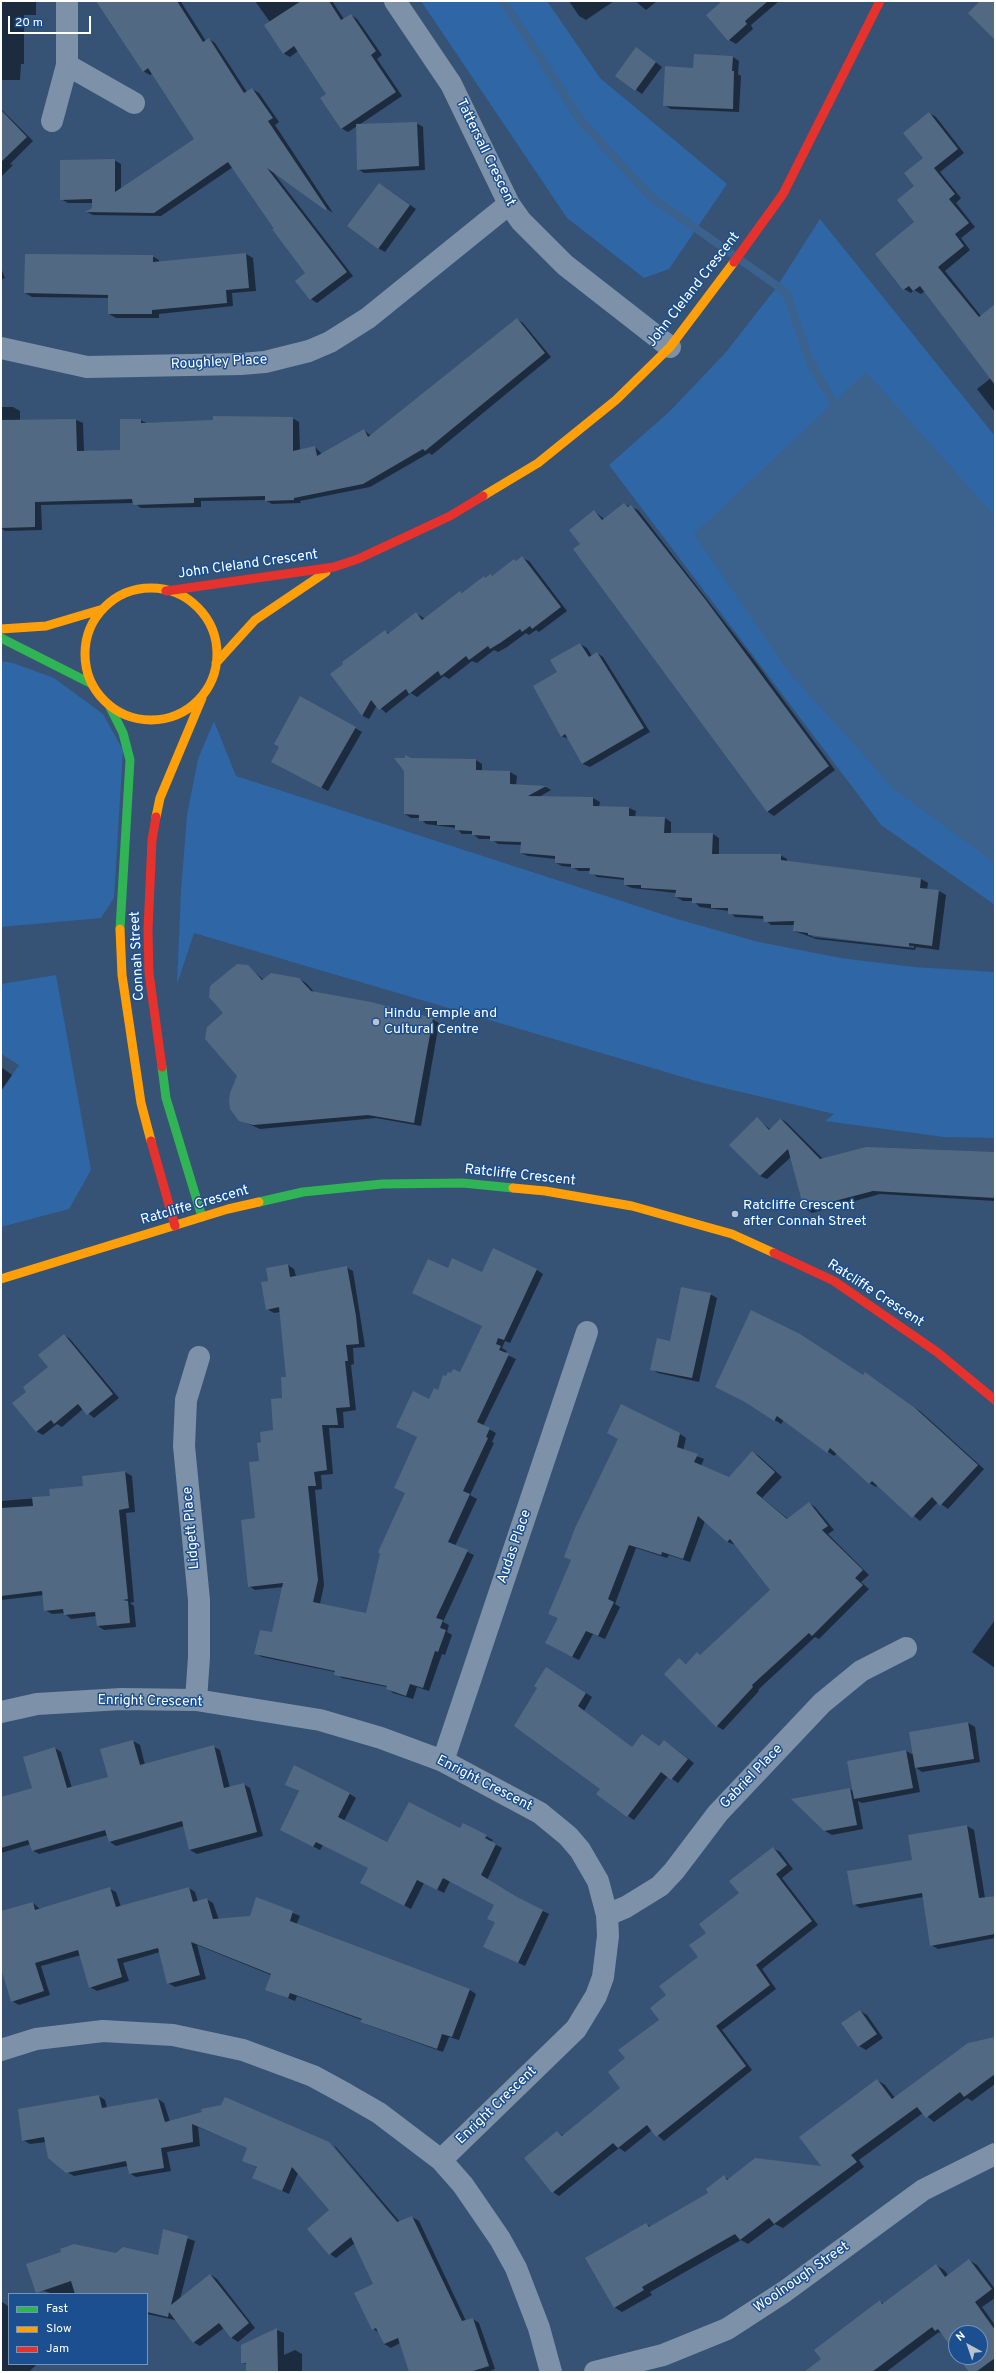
<!DOCTYPE html>
<style>
body{margin:0}
#map{position:relative;width:996px;height:2373px;overflow:hidden;background:#365274;font-family:Overpass,sans-serif}
canvas{display:block}
.frame{position:absolute;inset:0;border:2px solid #fff;pointer-events:none}
.legend{position:absolute;left:8px;top:2293px;width:140px;height:72px;box-sizing:border-box;background:#1b4f8f;border:1px solid #7695bc;margin:0;padding:5px 7px;list-style:none;font-size:12px;color:#fff}
.legend li{display:flex;align-items:center;gap:8px;height:20px}
.legend b{width:20px;border:1px solid #7695bc}
.north{position:absolute;left:948px;top:2325px;width:40px;height:40px;box-sizing:border-box;background:#1b4f8f;border:1px solid #7695bc;border-radius:50%;rotate:320deg;font-size:11px;font-weight:700;line-height:16px;text-align:center;color:#fff}
.north::after{content:'';display:block;margin:auto;width:14px;height:18px;background:#b9c2ce;clip-path:polygon(50% 0,100% 100%,50% 72%,0 100%)}
.scale{position:absolute;left:8px;top:16px;width:83px;height:18px;box-sizing:border-box;border:2px solid #fff;border-top:0;padding-left:5px;font-size:12px;line-height:14px;white-space:nowrap;color:#fff;-webkit-text-stroke:3px #1b4f8f;paint-order:stroke}
</style>
<div id="map">
<canvas width="996" height="2373"></canvas>
<div class="frame"></div>
<ul class="legend">
<li><b style="height:5px;background:#30b455"></b>Fast</li>
<li><b style="height:5px;background:#ff9f0a"></b>Slow</li>
<li><b style="height:5px;background:#e5322d"></b>Jam</li>
</ul>
<div class="north">N</div>
<div class="scale">20 m</div>
</div>
<script>
const g = document.querySelector('canvas').getContext('2d');
g.lineJoin = 'round';
function fill(path, color) { g.fillStyle = color; g.fill(path, 'evenodd'); }
const toPath = rows => new Path2D(rows.map(r => 'M' + r).join(''));
function strokePath(path, color, width, dash) { g.strokeStyle = color; g.lineWidth = width; g.lineCap = dash ? 'butt' : 'round'; g.setLineDash(dash || []); g.stroke(path); }
function drawText(font, color, halo, rows, align = 'center') {
  g.font = font + ' Overpass,sans-serif'; g.lineWidth = 3; g.setLineDash([]); g.textBaseline = 'middle'; g.strokeStyle = halo; g.fillStyle = color; for (const [text, x, y, turn = 0] of rows) {
    g.save(); g.translate(x, y); g.rotate((+turn || 0) * Math.PI / 180); g.textAlign = isNaN(turn) ? turn : align; if (halo) g.strokeText(text, 0, 0); g.fillText(text, 0, 0); g.restore();
  }
}
const green = toPath([
 [421,1,547,1,600,78,727,184,669,269,644,278,567,218],
 [820,219,995,436,995,905,881,825,609,465,670,411,726,352,776,288],
 [1,661,13,663,54,678,103,714,123,750,114,898,101,918,1,927],
 [214,721,236,776,677,919,759,942,841,958,914,967,995,972,995,1138,944,1137,825,1121,834,1114,703,1083,194,933,177,984,181,891,187,815,198,759],
 [56,975,91,1170,69,1209,1,1227,1,1091,19,1065,1,1054,1,984]
]);
const water = toPath([
 [866,372,995,516,995,863,895,790,787,670,694,534]
]);
const shadow = toPath([
 [1,1,36,1,36,15,24,15,24,64,21,64,20,80,1,80],
 [97,1,182,1,181,2,206,41,209,39,215,43,247,92,252,89,259,93,279,122,275,125,333,213,273,172,353,276,317,303,311,299,306,273,233,167,161,216,93,215,87,212,92,208,93,203,68,203,61,199,114,160,121,164,121,189,196,139,153,73,150,75,143,71],
 [255,1,332,1,344,19,351,15,357,19,382,55,377,59,402,96,359,125,416,123,423,127,425,170,364,173,358,169,357,126,348,132,341,128,328,95,298,51,290,57,283,53,270,22],
 [569,1,614,1,586,20,579,16],
 [635,1,657,1,646,10],
 [724,1,779,1,751,25,753,29,736,44,729,40],
 [642,52,662,67,642,94,636,90],
 [733,57,739,61,738,74,741,76,739,112,671,109,664,105,694,69],
 [1,109,33,141,10,164,13,165,1,177],
 [929,113,936,117,964,153,940,172,961,198,956,203,975,227,961,238,970,250,945,271,981,316,995,305,995,412,977,389,991,378,925,291,921,294,914,290,911,293,904,289,916,222,915,186,925,158],
 [380,184,416,209,385,252,378,248],
 [246,254,253,258,256,291,232,293,233,306,159,314,159,318,116,318,109,314,109,298,32,297,25,293,152,256,159,260,159,262],
 [1,268,5,278,1,280],
 [517,319,523,323,551,357,432,455,429,453,370,487,300,501,301,503,272,504,265,500,201,501,201,507,141,508,134,503,41,505,42,530,5,531,1,528,1,407,13,407,20,411,20,420,76,420,83,423,84,452,121,451,140,420,147,423,292,418,299,422,300,450,315,447,322,454,364,430,371,436],
 [624,504,638,510,754,660,835,770,774,816,768,812,575,549,581,544,594,511,604,519],
 [522,558,529,561,567,611,539,632,536,630,529,635,526,633,507,647,498,652,494,650,477,663,472,661,449,679,444,676,417,697,411,693,386,713,377,705,369,719,363,716,331,674,385,631,390,634,416,613,425,619,461,592,463,593],
 [580,644,587,648,592,656,597,653,603,657,650,732,590,767,583,764,569,739,561,736,559,672],
 [301,697,362,732,328,791,279,765],
 [410,759,476,760,482,764,482,772,510,772,517,776,516,785,546,787,551,790,539,797,593,798,600,802,599,807,629,808,636,811,635,817,665,818,671,822,671,834,713,834,719,838,719,855,780,855,787,859,787,862,921,879,928,883,927,890,939,891,946,895,939,950,916,947,915,950,816,939,794,931,794,925,771,925,764,919,735,917,729,911,700,907,693,901,683,901,676,897,676,893,632,888,625,885,625,880,597,877,590,871,579,871,572,867,562,866,556,863,556,859,528,856,521,853,522,845,498,844,491,839,479,839,473,834,462,834,456,828,426,824,420,818,411,818,405,814],
 [811,935,914,946,914,948,813,937],
 [247,966,264,980,299,979,306,983,315,993,432,1019,439,1023,421,1126,376,1118,260,1129,240,1120,238,1076,225,1013],
 [1,1067,12,1075,1,1091],
 [757,1119,771,1130,781,1119,786,1122,823,1159,995,1154,995,1201,880,1194,812,1213,805,1209,791,1157,767,1179,760,1176,730,1145],
 [288,1265,294,1269,296,1276,346,1267,353,1271,365,1347,353,1348,354,1364,351,1365,356,1410,343,1412,344,1428,329,1428,333,1474,321,1475,322,1489,315,1490,324,1585,320,1604,367,1614,406,1493,418,1437,397,1427,461,1373,483,1326,448,1269,482,1273,537,1270,543,1274,510,1343,505,1341,502,1348,507,1351,505,1354,516,1359,483,1426,496,1433,492,1442,494,1443,470,1495,477,1499,455,1546,474,1555,443,1622,449,1625,447,1632,452,1635,445,1655,442,1654,429,1691,417,1687,413,1699,393,1693,387,1687,342,1678,335,1672,262,1657,255,1653,273,1633,283,1587,255,1590,249,1586,262,1443,275,1431,288,1378,280,1312,274,1313,267,1309,269,1281],
 [710,1294,717,1298,699,1382,658,1373,651,1369],
 [64,1335,70,1339,119,1398,94,1418,83,1409,62,1427,57,1424,43,1435,36,1431,28,1392,49,1367],
 [863,1376,872,1377,921,1412,984,1469,948,1509,938,1502,920,1521,878,1485,876,1487,869,1483,837,1453,834,1456,784,1420,781,1424,750,1404],
 [680,1434,686,1438,683,1451,704,1459,701,1466,729,1478,752,1452,759,1456,782,1477,762,1498,788,1519,809,1503,815,1507,834,1530,828,1534,869,1575,861,1582,869,1589,819,1639,815,1637,758,1690,759,1691,723,1730,717,1726,679,1660,687,1664,701,1656,771,1590,735,1545,728,1542,705,1521,690,1562,669,1555,667,1558,636,1548,615,1604,620,1607,605,1639,593,1634,579,1660,553,1647],
 [125,1472,132,1476,135,1512,126,1513,134,1602,130,1603,134,1606,136,1627,104,1630,98,1626,97,1616,71,1619,64,1613,52,1614,45,1610,44,1595,1,1600,1,1501,51,1497],
 [995,1620,995,1668,972,1652],
 [553,1672,592,1697,584,1711,632,1748,642,1735,659,1747,670,1745,694,1763,678,1783,668,1776,634,1820,628,1816,601,1789,555,1753,516,1726],
 [968,1723,975,1727,980,1762,922,1772,915,1767,920,1792,862,1803,858,1801,863,1829,832,1835,825,1831,850,1789,853,1791,906,1751,914,1755],
 [133,1741,140,1745,145,1765,214,1747,220,1750,230,1788,243,1784,250,1788,263,1836,197,1854,190,1850,184,1826,116,1846,110,1842,108,1835,39,1854,32,1850,31,1844,1,1853,1,1798,33,1788,55,1748,61,1752,72,1788,109,1778],
 [286,1784,350,1794,356,1798,344,1821,388,1843,460,1830,464,1824,493,1840,491,1842,502,1848,487,1880,518,1899,549,1914,525,1966,491,1950,496,1922,495,1905,450,1881,444,1893,424,1883,411,1909,368,1886,369,1868,323,1845,320,1850,288,1834,300,1792],
 [967,1826,974,1830,985,1898,995,1896,995,1938,938,1949,931,1945,923,1897,860,1908,854,1904],
 [773,1848,780,1852,793,1869,782,1878,818,1925,762,1969,776,1989,722,2030,752,2070,664,2141,652,2130,625,2152,619,2148,559,2196,553,2192,557,2132,564,2136,621,2089,627,2059,660,2020,667,1995,699,1957,707,1933,740,1893],
 [189,1888,195,1892,198,1902,206,1899,213,1903,219,1920,251,1917,257,1898,300,1916,296,1925,470,1990,476,1994,459,2040,449,2037,443,2052,368,2025,362,2021,362,2020,297,1996,295,2001,266,1989,271,1975,197,1945,206,1979,175,1987,168,1983,160,1952,123,1963,129,1981,97,1991,90,1987,81,1955,41,1966,50,1995,19,2005,12,2001,3,1972,1,1973,1,1912,33,1903,40,1909,110,1889,116,1892,121,1907],
 [860,2011,867,2015,883,2038,866,2050,859,2046],
 [995,2038,995,2084,972,2101,967,2098,934,2122,923,2113,859,2160,864,2167,783,2228,775,2224,748,2244,741,2240,650,2292,652,2295,622,2312,614,2307,646,2224,651,2227,710,2193,724,2177,728,2179,823,2167,877,2080,885,2085,895,2098],
 [99,2096,105,2100,107,2108,158,2099,164,2103,170,2122,203,2113,400,2227,401,2226,334,2146,336,2147,400,2222,412,2217,419,2221,466,2321,473,2319,479,2323,495,2369,487,2372,410,2372,400,2343,391,2348,384,2344,380,2333,373,2329,375,2284,355,2243,336,2258,330,2254,330,2211,298,2173,289,2194,260,2181,258,2168,243,2160,248,2148,198,2127,200,2146,167,2152,171,2171,136,2177,129,2173,128,2166,74,2176,67,2172,46,2142,30,2144,23,2140],
 [163,2230,195,2241,180,2299,211,2275,217,2279,255,2328,238,2342,232,2338,224,2328,200,2346,193,2342,175,2318,175,2320,147,2314,147,2294,53,2294,35,2288,116,2254,158,2256],
 [969,2260,977,2265,995,2289,995,2298,982,2307,995,2325,995,2372,970,2372,959,2357,980,2357,980,2333,956,2333,956,2353,943,2335,939,2332,886,2372,806,2372,822,2360,880,2301,884,2304,936,2265,944,2270,948,2275],
 [1,2301,9,2307,9,2364,37,2364,29,2372,1,2372],
 [277,2330,284,2333,284,2355,295,2350,302,2354,302,2372,247,2372,247,2365,242,2362,242,2346]
]);
const stream = toPath([
 [503,1,582,122,650,196,783,290,788,297,810,362,839,412]
]);
const building = toPath([
 [96,1,177,1,203,42,209,38,244,93,252,88,273,118,268,121,327,209,325,210,267,168,347,272,310,300,295,281,305,273,272,229,274,229,228,162,154,213,85,212,92,208,92,199,60,200,60,160,115,159,115,192,194,139,148,68,143,72],
 [301,1,329,1,341,20,351,14,376,51,371,55,396,92,341,129,320,98,326,94,294,46,283,54,264,25],
 [722,1,768,1,745,21,747,24,728,41,706,15],
 [980,1,995,1,995,40,968,13],
 [636,47,656,62,635,91,615,76],
 [694,54,733,56,732,71,734,71,733,109,663,106,665,66,693,68],
 [1,110,27,137,1,162],
 [929,112,958,149,934,168,955,194,949,199,969,223,955,234,964,246,938,267,979,317,995,304,995,385,920,286,913,291,909,286,903,290,875,254,914,222,897,200,914,186,904,173,923,158,903,133],
 [417,122,419,166,357,170,356,124],
 [379,183,410,205,378,249,347,226],
 [246,253,249,288,226,290,227,303,152,310,152,314,108,314,108,295,24,293,25,254,153,255,153,262],
 [517,318,545,353,425,451,423,449,363,484,294,498,294,500,265,501,265,496,194,498,194,503,133,505,132,499,35,502,35,527,1,528,1,420,76,419,77,451,120,450,120,419,141,419,141,423,213,420,213,416,293,417,293,451,315,446,317,456,364,429,368,437],
 [624,503,628,507,631,505,705,599,829,766,767,812,573,549,580,544,569,530,594,510,602,520],
 [522,556,561,607,532,629,530,626,522,632,520,629,500,643,490,649,488,646,469,660,466,656,441,676,438,671,409,694,406,689,379,710,371,700,362,716,330,674,343,664,342,662,385,630,388,634,416,612,422,620,460,591,462,593,484,576,485,578,491,574,492,576,514,559,516,561],
 [580,643,589,657,597,652,644,728,582,764,565,734,561,737,533,686,557,672,550,660],
 [300,696,356,727,321,788,271,762,279,747,274,744],
 [405,755,411,758,476,759,476,770,510,771,510,784,546,786,528,796,593,797,593,806,629,807,629,816,665,817,664,833,713,833,712,854,781,854,781,860,921,878,920,888,939,890,932,946,909,943,909,947,808,935,808,933,793,931,794,921,764,922,763,916,728,914,728,908,711,908,711,904,692,903,692,898,675,897,676,890,641,888,641,885,624,885,624,878,589,874,590,868,571,868,571,864,555,863,555,856,520,853,521,842,490,841,490,836,472,835,472,831,455,830,455,825,437,825,437,821,419,821,419,815,404,814,404,771,394,758,405,758],
 [237,964,248,965,262,980,271,973,299,978,311,991,371,1002,433,1018,414,1123,368,1115,253,1125,239,1121,230,1109,229,1101,230,1093,237,1076,205,1039,207,1027,223,1013,209,997,210,986],
 [757,1117,769,1130,780,1119,779,1117,820,1159,866,1147,995,1152,995,1198,873,1191,804,1209,788,1149,760,1176,729,1145],
 [493,1248,537,1269,504,1340,498,1338,496,1344,501,1346,499,1350,509,1354,477,1422,490,1428,486,1437,488,1438,463,1491,470,1494,448,1542,468,1550,436,1618,443,1620,440,1628,446,1630,438,1652,435,1651,423,1688,410,1684,406,1696,386,1689,387,1686,334,1675,335,1671,254,1654,260,1630,272,1632,283,1583,248,1587,241,1520,255,1518,249,1462,259,1461,257,1443,261,1442,260,1432,273,1430,271,1399,282,1398,281,1377,286,1377,279,1307,266,1310,261,1282,268,1281,266,1268,288,1264,290,1277,347,1266,356,1316,359,1344,346,1345,348,1361,345,1361,350,1407,336,1408,338,1425,322,1425,327,1470,314,1472,316,1486,308,1486,318,1580,313,1602,366,1613,380,1554,378,1552,405,1493,394,1488,417,1437,396,1427,413,1391,429,1399,434,1388,438,1390,443,1375,446,1376,448,1372,451,1373,453,1369,460,1372,482,1326,412,1293,428,1259,448,1268,452,1258,482,1272],
 [681,1287,711,1293,692,1378,650,1370,657,1338,670,1341],
 [751,1310,800,1334,863,1375,865,1372,914,1407,978,1465,940,1506,932,1497,912,1518,872,1481,869,1484,830,1448,827,1453,777,1416,774,1421,745,1402,715,1387],
 [64,1334,113,1394,87,1415,78,1404,54,1424,51,1420,36,1432,12,1403,26,1392,23,1387,48,1367,38,1355],
 [621,1404,680,1433,677,1447,698,1454,694,1462,729,1477,752,1451,775,1472,756,1493,787,1519,809,1502,828,1526,822,1530,863,1570,855,1578,863,1585,812,1636,809,1633,752,1685,753,1687,716,1727,664,1674,679,1658,686,1664,697,1652,700,1655,770,1590,730,1539,727,1542,698,1516,683,1559,662,1552,661,1555,629,1545,608,1599,614,1602,598,1636,586,1631,572,1657,545,1643,558,1618,548,1614,571,1560,564,1557,575,1528,618,1439,607,1433],
 [125,1471,129,1508,119,1510,128,1599,123,1600,128,1601,130,1623,97,1626,95,1612,64,1615,63,1609,44,1611,42,1591,1,1596,1,1508,33,1506,32,1497,50,1496,49,1489,83,1486,82,1476],
 [546,1667,586,1693,578,1706,632,1747,642,1734,659,1746,664,1740,688,1759,671,1780,661,1772,627,1817,596,1794,600,1789,514,1726,537,1688,534,1686],
 [968,1722,974,1759,915,1768,909,1732],
 [133,1740,140,1765,214,1745,224,1788,244,1783,257,1832,189,1850,182,1821,109,1842,105,1830,32,1851,28,1840,1,1848,1,1797,32,1788,23,1757,55,1747,67,1788,108,1777,100,1749],
 [906,1750,913,1788,854,1799,847,1761],
 [294,1765,350,1793,338,1817,387,1842,409,1802,460,1828,463,1823,487,1835,485,1838,496,1844,481,1875,517,1897,543,1910,518,1963,483,1947,495,1922,487,1919,494,1905,443,1878,437,1890,417,1880,404,1906,360,1883,368,1868,316,1842,313,1847,280,1830,299,1791,285,1785],
 [850,1788,857,1825,824,1831,791,1799],
 [967,1825,979,1898,995,1896,995,1934,930,1946,922,1893,853,1905,847,1871,912,1860,908,1835],
 [773,1847,787,1865,776,1874,812,1921,756,1965,770,1985,716,2026,746,2066,656,2137,647,2125,618,2148,613,2143,552,2193,524,2158,557,2131,562,2136,620,2088,608,2072,625,2058,618,2050,659,2020,650,2008,666,1995,659,1986,698,1957,689,1945,706,1933,699,1924,739,1893,729,1881],
 [110,1887,116,1907,189,1887,193,1902,207,1898,213,1919,250,1916,256,1897,293,1911,290,1921,470,1989,452,2037,442,2034,437,2049,360,2022,362,2019,290,1993,288,1998,265,1990,271,1974,191,1942,200,1975,167,1984,158,1948,117,1959,122,1977,89,1988,78,1950,35,1963,44,1991,11,2002,1,1968,1,1911,33,1902,35,1910],
 [860,2010,877,2034,858,2047,841,2023],
 [995,2037,995,2074,964,2097,960,2092,926,2118,917,2107,851,2155,857,2162,774,2224,769,2218,740,2240,735,2234,642,2287,644,2290,614,2308,585,2258,646,2223,649,2227,708,2193,706,2189,724,2175,727,2180,755,2158,821,2166,799,2137,877,2079,892,2099,968,2043],
 [99,2095,102,2108,158,2098,165,2122,202,2112,201,2109,221,2105,225,2097,329,2142,397,2222,412,2216,462,2321,473,2318,489,2366,470,2372,409,2372,398,2338,384,2344,376,2328,372,2330,354,2293,373,2284,351,2237,329,2255,307,2229,329,2210,292,2167,282,2191,252,2178,257,2167,242,2161,247,2148,192,2124,193,2142,161,2148,164,2168,129,2174,126,2161,66,2173,48,2158,44,2137,22,2141,18,2109],
 [163,2229,188,2236,171,2305,210,2274,249,2323,231,2338,219,2323,193,2343,169,2312,168,2317,147,2312,147,2294,75,2294,71,2281,36,2293,26,2264,61,2252,60,2249,74,2244,116,2253,123,2247,158,2255],
 [969,2259,992,2289,975,2302,995,2330,995,2358,976,2372,969,2372,958,2357,980,2357,980,2333,956,2333,956,2354,938,2329,935,2331,932,2327,872,2372,804,2372,821,2359,814,2350,880,2300,882,2304,936,2264,945,2277],
 [277,2328,278,2372,246,2372,246,2363,241,2363,241,2345]
]);
const street = toPath([
 [395,1,451,84,509,204,521,221,565,265,670,347],
 [67,65,134,103],
 [52,121,67,65,67,1],
 [1,348,87,367,241,364,265,362,309,351,330,342,368,318,509,204],
 [196,1700,199,1657,199,1600,184,1446,186,1400,199,1357],
 [1,1712,37,1704,121,1699,196,1700,320,1720,381,1738,443,1761,540,1813,568,1836,580,1850,598,1881,607,1915,608,1936,603,1977,596,1996,576,2029,441,2160],
 [443,1761,587,1332],
 [607,1915,626,1907,660,1886,674,1871,718,1813,822,1703,861,1671,906,1648],
 [1,2050,36,2039,103,2031,173,2035,243,2050,313,2076,346,2094,379,2113,441,2160,463,2185,500,2239,516,2268,539,2328,551,2372],
 [595,2372,663,2355,727,2329,784,2292,923,2190,995,2154]
]);
const fast = toPath([
 [1,638,92,684],
 [109,705,123,733,130,760,120,929],
 [162,1067,166,1098,202,1217],
 [259,1202,303,1192,382,1184,463,1183,513,1188]
]);
const slow = toPath([
 [483,496,538,463,616,400,670,347,734,262],
 '85 654a66 66 0 1 1 132 0a66 66 0 1 1-132 0Z',
 [1,629,46,626,103,609],
 [216,663,255,620,326,572],
 [156,817,160,798,202,698],
 [120,929,122,975,141,1103,151,1141],
 [513,1188,545,1191,632,1206,732,1234,774,1253],
 [1,1279,228,1209,259,1202]
]);
const jam = toPath([
 [734,262,783,194,880,1],
 [166,591,334,567,358,559,450,516,483,496],
 [156,817,152,840,148,930,149,973,162,1067],
 [151,1141,175,1226],
 [774,1253,834,1281,937,1352,995,1400]
]);
const markers = [
 [376,1022,4,"#b9c2ce"],
 [735,1214,4,"#b9c2ce"]
];
const streetNames = [
 ["Tattersall Crescent",485,153,64],
 ["John Cleland Crescent",694,290,-52],
 ["Roughley Place",219,363,-3],
 ["John Cleland Crescent",248,565,-8],
 ["Connah Street",138,956,-93],
 ["Ratcliffe Crescent",520,1176,6],
 ["Ratcliffe Crescent",195,1206,-16],
 ["Ratcliffe Crescent",875,1294,33],
 ["Lidgett Place",192,1528,-95],
 ["Audas Place",515,1547,-71],
 ["Enright Crescent",150,1702,1],
 ["Gabriel Place",752,1777,-46],
 ["Enright Crescent",484,1784,27],
 ["Enright Crescent",497,2106,-44],
 ["Woolnough Street",802,2278,-35]
];
const poiNames = [
 ["Hindu Temple and",384,1014],
 ["Cultural Centre",384,1030],
 ["Ratcliffe Crescent",743,1206],
 ["after Connah Street",743,1222]
];
fill(green, '#2f66a5');
fill(water, '#3b618d');
fill(shadow, '#0007');
strokePath(stream, '#3b618d', 8);
fill(building, '#526984');
strokePath(street, '#7d92a8', 22);
strokePath(fast, '#30b455', 9);
strokePath(slow, '#ff9f0a', 9);
strokePath(jam, '#e5322d', 9);
for (const [x, y, r, color] of markers) { const dot = new Path2D(); dot.arc(x, y, r, 0, 2 * Math.PI); g.fillStyle = color; g.fill(dot); strokePath(dot, '#1b4f8f', 1.5); }
drawText('14px', '#fff', '#1b4f8f', streetNames);
drawText('14px', '#fff', '#1b4f8f', poiNames, 'left');
</script>
